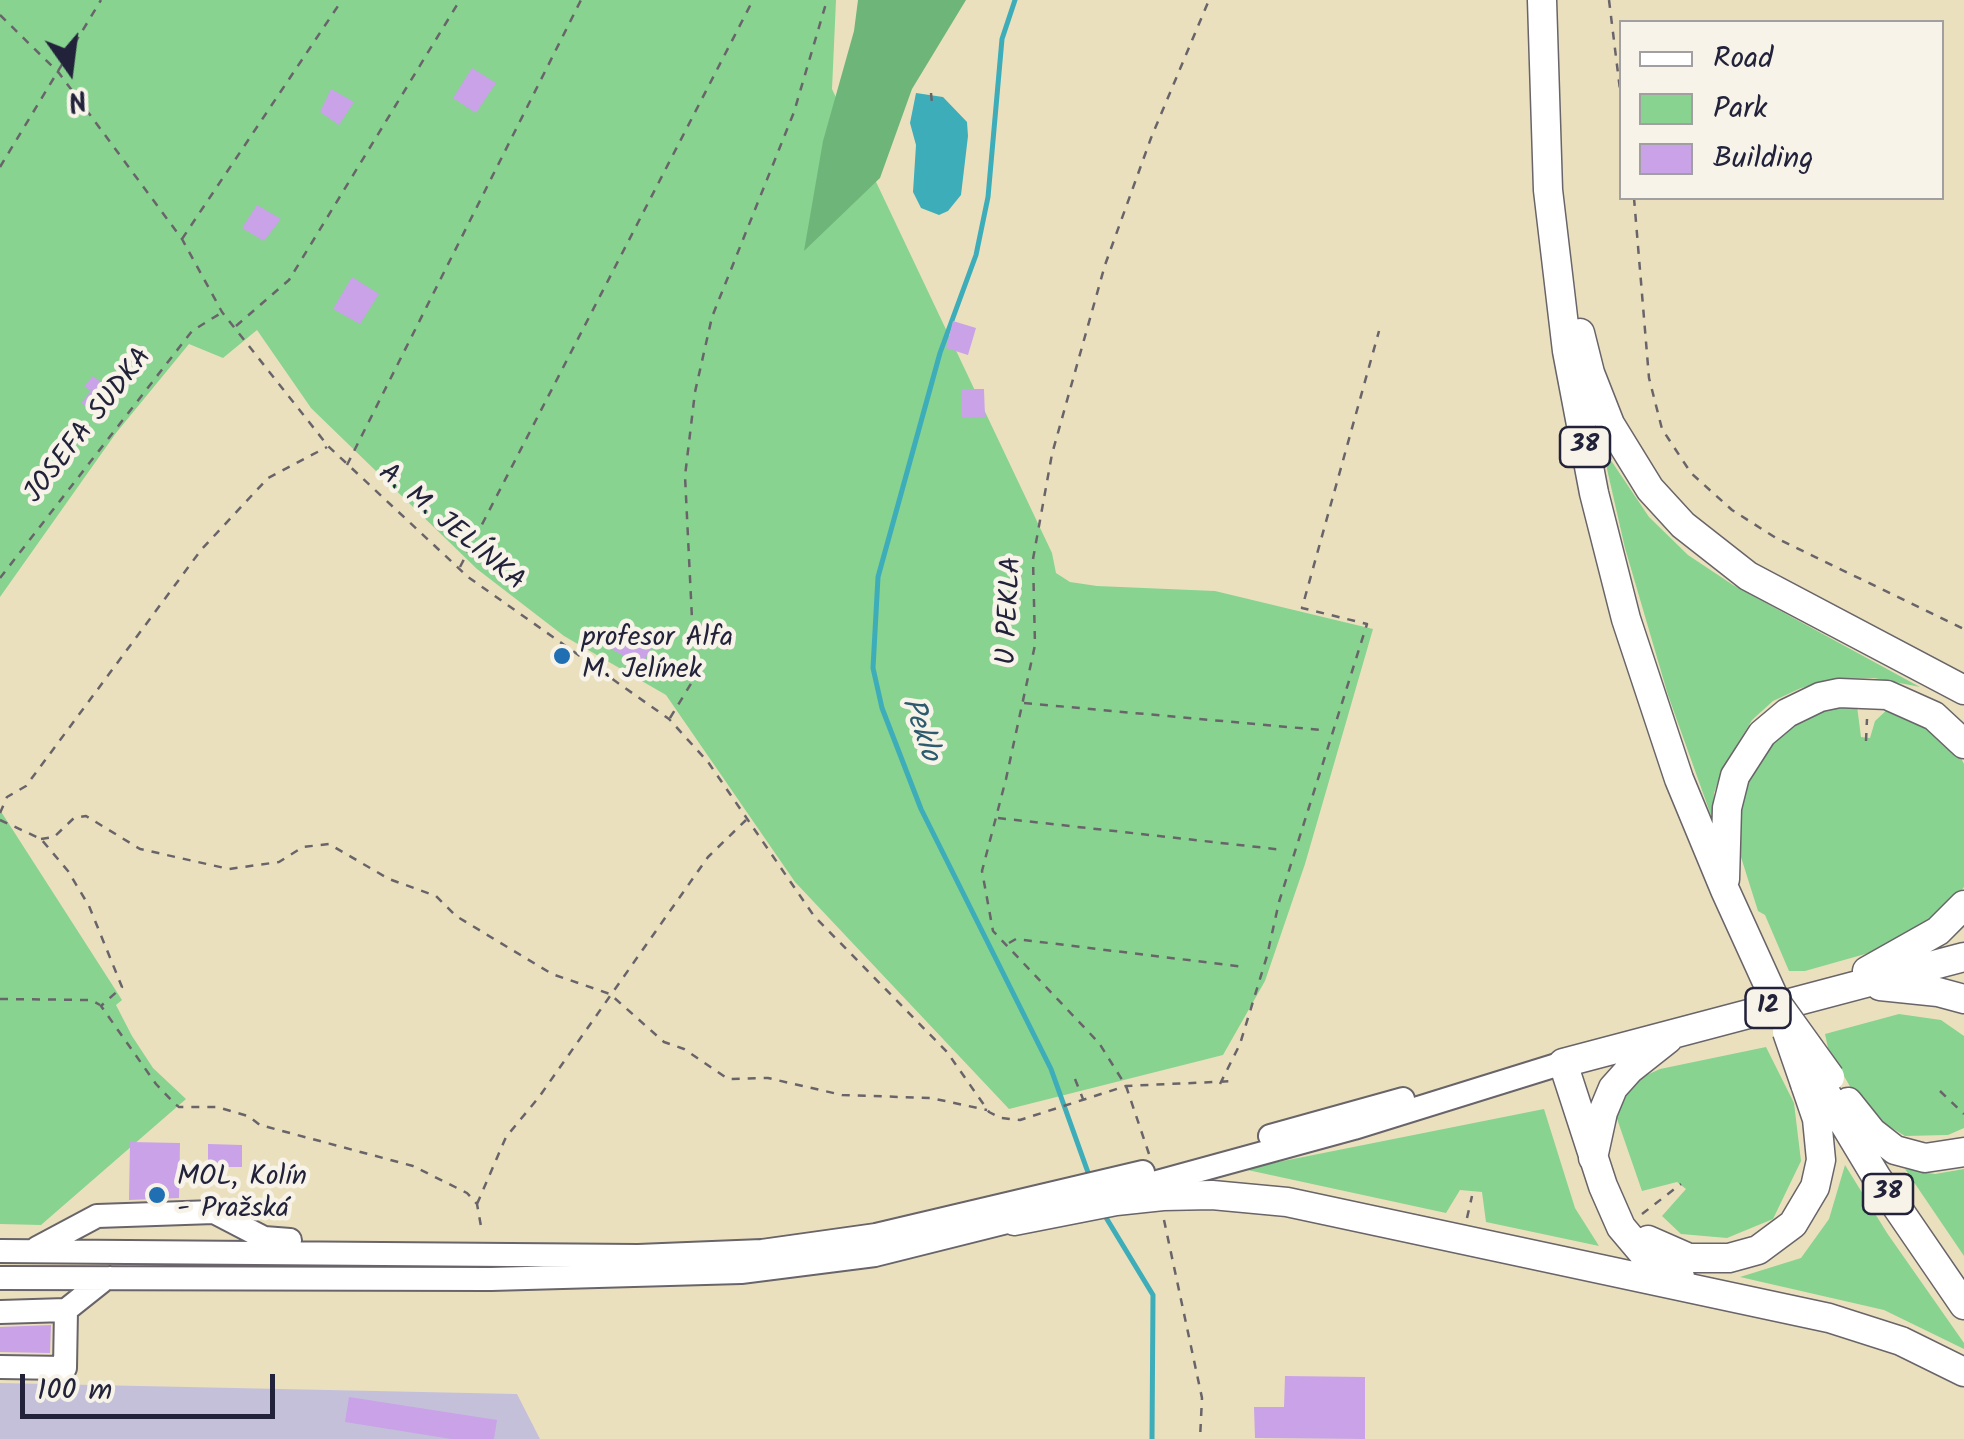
<!DOCTYPE html>
<meta charset="utf-8">
<style>
body{margin:0}
#map{position:relative;width:1964px;height:1439px;overflow:hidden;background:#ebe0be;font-family:Kalam,sans-serif}
canvas{display:block}
.legend{position:absolute;left:1619px;top:20px;width:325px;height:180px;box-sizing:border-box;background:#f7f3e8;border:2px solid #a29fa3;margin:0;padding:12px 18px;list-style:none;font-size:30px;color:#22223b}
.legend li{display:flex;align-items:center;gap:20px;height:50px}
.legend b{width:50px;border:2px solid #a29fa3}
.north{position:absolute;left:20px;top:20px;width:100px;height:100px;-webkit-text-stroke:8px #f7f3e8;paint-order:stroke;rotate:166deg;font-size:28px;font-weight:700;line-height:40px;text-align:center;color:#22223b}
.north::after{content:'';display:block;margin:auto;width:35px;height:45px;background:#22223b;clip-path:polygon(50% 0,100% 100%,50% 72%,0 100%)}
.scale{position:absolute;left:20px;top:1374px;width:255px;height:45px;box-sizing:border-box;border:5px solid #22223b;border-top:0;padding-left:12px;font-size:30px;line-height:35px;white-space:nowrap;color:#22223b;-webkit-text-stroke:8px #f7f3e8;paint-order:stroke}
</style>
<div id="map">
<canvas width="1964" height="1439"></canvas>
<ul class="legend">
<li><b style="height:12px;background:#fff"></b>Road</li>
<li><b style="height:28px;background:#88d390"></b>Park</li>
<li><b style="height:28px;background:#c9a2e8"></b>Building</li>
</ul>
<div class="north">N</div>
<div class="scale">100 m</div>
</div>
<script>
const g = document.querySelector('canvas').getContext('2d');
g.lineJoin = 'round';
function fill(path, color) { g.fillStyle = color; g.fill(path, 'evenodd'); }
const toPath = rows => new Path2D(rows.map(r => 'M' + r).join(''));
function strokePath(path, color, width, dash) { g.strokeStyle = color; g.lineWidth = width; g.lineCap = dash ? 'butt' : 'round'; g.setLineDash(dash || []); g.stroke(path); }
function drawText(font, color, halo, rows, align = 'center') {
  g.font = font + ' Kalam,sans-serif'; g.lineWidth = 9; g.setLineDash([]); g.textBaseline = 'middle'; g.strokeStyle = halo; g.fillStyle = color; for (const [text, x, y, turn = 0] of rows) {
    g.save(); g.translate(x, y); g.rotate((+turn || 0) * Math.PI / 180); g.textAlign = isNaN(turn) ? turn : align; if (halo) g.strokeText(text, 0, 0); g.fillText(text, 0, 0); g.restore();
  }
}
const industrial = toPath([
 [0,1383,517,1394,540,1439,0,1439]
]);
const green = toPath([
 [0,0,836,0,832,89,1052,553,1056,573,1070,582,1097,586,1215,591,1373,629,1305,864,1265,981,1223,1055,1009,1109,795,882,666,695,564,636,477,569,311,408,257,330,223,358,189,344,116,433,0,597],
 [1602,447,1649,517,1688,555,1733,585,1920,687,1874,678,1834,679,1801,688,1773,701,1752,720,1723,767,1714,793,1713,821,1668,695,1625,548],
 [1838,705,1857,706,1861,737,1870,738,1875,721,1890,707,1926,723,1957,750,1964,764,1964,887,1939,919,1890,947,1805,971,1789,971,1765,915,1758,911,1740,854,1739,807,1750,771,1771,742,1799,719],
 [0,810,122,1000,116,1005,132,1036,153,1068,186,1099,41,1225,0,1224],
 [1899,1014,1941,1020,1964,1036,1964,1128,1948,1135,1905,1136,1864,1111,1828,1048,1825,1034],
 [1766,1047,1794,1103,1801,1161,1773,1219,1727,1238,1681,1234,1662,1216,1686,1189,1677,1182,1642,1191,1615,1113,1623,1096,1638,1079,1660,1069],
 [1544,1109,1575,1208,1599,1246,1486,1222,1482,1192,1460,1190,1446,1213,1243,1169],
 [1845,1165,1887,1233,1964,1343,1964,1349,1884,1310,1740,1277,1801,1258,1829,1219],
 [1905,1169,1935,1174,1964,1169,1964,1256]
]);
const forest = toPath([
 [858,0,966,0,912,89,880,178,804,251,823,141,854,31]
]);
const water = toPath([
 [916,93,943,97,967,122,968,136,961,195,948,211,939,215,921,208,913,192,916,145,910,123]
]);
const stream = toPath([
 [1015,0,1002,39,988,197,976,255,940,353,878,577,873,668,882,708,921,809,1051,1069,1090,1178],
 [1102,1211,1153,1295,1152,1439]
]);
const building = toPath([
 [472,68,496,83,476,113,453,98],
 [331,89,354,102,339,125,320,112],
 [257,205,281,219,264,241,242,228],
 [352,277,379,294,360,324,333,309],
 [953,321,976,328,968,355,946,348],
 [93,376,116,394,98,417,81,403,91,391,84,386],
 [961,389,984,389,985,417,962,417],
 [619,628,652,647,641,666,608,647],
 [130,1142,180,1143,179,1198,129,1200],
 [208,1144,242,1145,242,1167,208,1167],
 [51,1325,50,1353,0,1352,0,1327],
 [1285,1376,1365,1377,1365,1439,1255,1438,1254,1407,1284,1407],
 [349,1397,497,1420,494,1439,451,1439,345,1422]
]);
const path = toPath([
 [1609,0,1622,106],
 [0,15,59,73,182,239,222,312,328,446,468,577,669,719,708,762,814,916,947,1052,989,1112,1001,1118,1020,1120,1126,1086,1235,1081],
 [931,93,932,104],
 [0,167,101,0],
 [1634,198,1649,378,1662,429,1691,473,1732,510,1776,538,1964,629],
 [182,239,342,0],
 [236,326,289,280,460,0],
 [347,465,581,0],
 [460,567,753,0],
 [0,578,192,331,221,313],
 [1024,703,1321,730],
 [670,718,700,669,692,619,685,476,695,392,712,317,794,112,827,0],
 [1866,741,1867,719],
 [0,813,7,797,26,786,201,550,268,478,327,447],
 [998,818,1284,850],
 [0,820,41,839,68,871,89,906,122,987,101,1006,156,1084,175,1104,179,1107,217,1107,248,1116,260,1125,413,1166,467,1193,477,1204,482,1232],
 [41,839,54,837,74,818,86,816,140,849,229,869,279,862,303,847,329,844,389,879,436,896,456,916,552,974,610,994,664,1042,684,1049,728,1079,768,1078,842,1095,931,1098,987,1110],
 [1009,943,1016,939,1245,967],
 [0,999,91,1000,100,1005],
 [1075,1079,1083,1099],
 [1220,1084,1240,1044,1267,956,1279,902,1367,624,1302,608,1379,331],
 [1940,1091,1964,1114],
 [1149,1154,1126,1086,1099,1043,993,931,982,871,1006,779,1035,645,1033,559,1052,454,1105,265,1151,138,1209,0],
 [477,1204,506,1137,539,1097,708,857,746,820],
 [1642,1214,1681,1184],
 [1467,1218,1472,1196],
 [1164,1220,1202,1398,1200,1439]
]);
const minor = toPath([
 [1270,1136,1403,1099],
 [1124,1191,1354,1128,1563,1063],
 [37,1248,97,1216,214,1212,264,1238,290,1240],
 [0,1251,638,1256,762,1251,876,1235,1143,1172],
 [0,1278,491,1279,741,1272,875,1255,1031,1216],
 [0,1312,66,1310,105,1279,110,1278],
 [0,1367,65,1368,66,1310]
]);
const major = toPath([
 [1542,0,1548,190,1567,351,1594,493,1626,619,1679,779,1725,890,1776,1002],
 [1580,333,1590,373,1610,424,1650,489,1683,525,1748,576,1964,690],
 [1725,879,1727,808,1735,776,1762,734,1787,713,1820,697,1839,693,1887,695,1934,716,1964,744],
 [1867,971,1938,931,1964,905],
 [1880,986,1938,992,1964,999],
 [1818,1080,1877,1178,1964,1305],
 [1848,1102,1872,1132,1895,1150,1925,1158,1964,1152],
 [1593,1158,1603,1112,1613,1088,1630,1069,1668,1039],
 [1014,1221,1116,1201,1163,1196,1212,1195,1287,1202,1829,1318,1901,1341,1964,1372],
 [1648,1240,1689,1258,1729,1258,1758,1250,1793,1224,1815,1187,1821,1160,1817,1119,1805,1084],
 [1680,1277,1648,1259,1621,1227,1603,1186,1563,1063,1964,957]
]);
const majorBridge = toPath([
 [1776,1002,1830,1077],
 [1787,1032,1805,1084]
]);
const markers = [
 [562,656,10,"#1f6fb2"],
 [157,1195,10,"#1f6fb2"]
];
const shields = [
 [1585,447,50],
 [1768,1008,45],
 [1888,1194,50]
];
const shieldNames = [
 ["38",1585,447],
 ["12",1768,1008],
 ["38",1888,1194]
];
const streetNames = [
 ["JOSEFA SUDKA",90,427,-52],
 ["A. M. JELÍNKA",450,529,40],
 ["U PEKLA",1012,611,-87]
];
const poiNames = [
 ["profesor Alfa",582,640],
 ["M. Jelínek",582,672],
 ["MOL, Kolín",177,1179],
 ["- Pražská",177,1211]
];
const waterNames = [
 ["Peklo",918,730,71]
];
fill(industrial, '#c5c0da');
fill(green, '#88d390');
fill(forest, '#6eb57a');
fill(water, '#3eadba');
strokePath(stream, '#3eadba', 5);
fill(building, '#c9a2e8');
strokePath(minor, '#686469', 26);
strokePath(major, '#686469', 31);
strokePath(path, '#686469', 2.5, [8, 8]);
strokePath(minor, '#fff', 22);
strokePath(major, '#fff', 28);
strokePath(majorBridge, '#686469', 31, []);
strokePath(majorBridge, '#fff', 28);
for (const [x, y, r, color] of markers) { const dot = new Path2D(); dot.arc(x, y, r, 0, 2 * Math.PI); g.fillStyle = color; g.fill(dot); strokePath(dot, '#f7f3e8', 4); }
for (const [x, y, w] of shields) { const box = new Path2D(); box.roundRect(x - w / 2, y - 20, w, 40, 8); g.fillStyle = '#f7f3e8'; g.fill(box); strokePath(box, '#22223b', 2.5); }
drawText('bold 25px', '#22223b', null, shieldNames);
drawText('28px', '#22223b', '#f7f3e8', streetNames);
drawText('28px', '#22223b', '#f7f3e8', poiNames, 'left');
drawText('italic 30px', '#2d5a6e', '#f7f3e8', waterNames);
</script>
